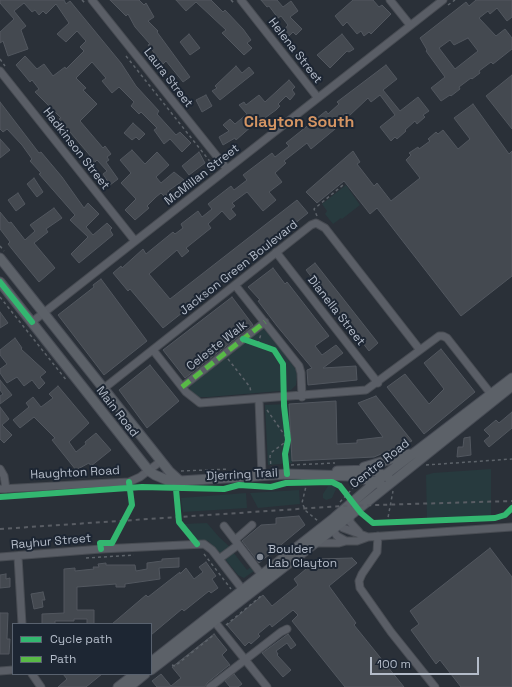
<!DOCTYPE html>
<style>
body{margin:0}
#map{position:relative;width:512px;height:687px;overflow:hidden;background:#2a3038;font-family:"Space Grotesk",sans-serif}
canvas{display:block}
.legend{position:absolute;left:12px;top:623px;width:140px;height:52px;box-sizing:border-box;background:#1d2633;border:1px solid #59626f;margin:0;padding:5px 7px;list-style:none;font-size:12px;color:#b4bcc9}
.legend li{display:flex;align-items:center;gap:8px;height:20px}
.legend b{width:20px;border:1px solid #59626f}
.scale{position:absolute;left:370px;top:657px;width:109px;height:18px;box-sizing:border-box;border:2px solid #b4bcc9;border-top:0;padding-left:5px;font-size:12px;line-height:14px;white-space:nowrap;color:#b4bcc9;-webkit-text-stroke:3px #1d2633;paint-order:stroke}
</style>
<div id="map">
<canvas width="512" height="687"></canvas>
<ul class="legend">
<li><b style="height:5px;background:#33b770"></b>Cycle path</li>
<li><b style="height:5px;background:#58b947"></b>Path</li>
</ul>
<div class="scale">100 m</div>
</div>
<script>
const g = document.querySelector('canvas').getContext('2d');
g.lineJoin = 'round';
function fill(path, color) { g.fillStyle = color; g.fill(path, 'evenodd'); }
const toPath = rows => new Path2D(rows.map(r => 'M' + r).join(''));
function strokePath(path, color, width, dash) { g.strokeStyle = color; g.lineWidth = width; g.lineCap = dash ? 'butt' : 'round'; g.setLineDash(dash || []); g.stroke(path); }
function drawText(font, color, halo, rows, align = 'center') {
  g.font = font + ' "Space Grotesk",sans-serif'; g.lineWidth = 4; g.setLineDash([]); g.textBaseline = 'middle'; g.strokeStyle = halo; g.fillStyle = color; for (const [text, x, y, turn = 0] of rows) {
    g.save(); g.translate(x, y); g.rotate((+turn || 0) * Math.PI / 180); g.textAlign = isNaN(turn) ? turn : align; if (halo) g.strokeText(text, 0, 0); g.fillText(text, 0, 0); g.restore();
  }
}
const green = toPath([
 [346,185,360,205,342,219,341,218,333,224,325,214,327,211,322,204],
 [264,327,297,371,296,385,291,390,208,397,199,397,192,393,188,387],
 [289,404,292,463,268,465,265,405],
 [491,469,491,515,427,519,426,475,433,473],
 [328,486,334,486,336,489,332,498,326,500,323,498,323,494],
 [299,490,300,504,258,508,250,493],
 [246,493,247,508,183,512,181,498],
 [207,523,219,537,230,547,222,555,208,541,195,540,182,524],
 [233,552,247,570,251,567,254,571,244,578,238,575,225,559]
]);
const building = toPath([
 [0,0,64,0,66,4,70,1,121,63,136,86,159,111,157,114,176,135,180,132,191,143,182,152,170,139,164,144,154,130,157,128,141,112,139,114,131,106,134,102,119,87,112,93,102,81,106,78,92,62,76,78,86,88,83,90,97,104,80,121,103,148,105,146,111,154,107,157,109,160,106,162,118,179,110,185,103,174,107,171,97,160,94,163,90,159,92,158,59,119,61,118,35,92,39,89,32,80,30,82,16,65,25,56,37,69,44,64,53,76,65,67,66,69,84,51,80,47,86,41,77,31,66,42,57,34,69,23,56,4,46,14,43,11,39,15,35,10,32,12,24,3,14,11,26,26,21,30,28,49,8,56,3,41,0,43,0,32,14,19,0,3,0,0],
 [110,0,139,0,144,5,146,3,154,17,148,21,158,31,157,32,190,77,183,82,166,61,163,64,148,45,150,44,135,27,128,14,126,16,110,0],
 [176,0,211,0,223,12,225,10,243,29,251,40,247,43,252,48,244,55,222,33,226,30,196,2,186,11,176,0],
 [261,0,277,0,283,7,291,1,298,11,290,17,302,29,296,35,293,32,289,36,284,30,288,25,281,16,278,18,269,6,267,7,261,0],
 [353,0,373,0,379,7,382,5,391,14,371,34,369,32,364,36,361,31,357,34,347,22,343,26,335,16,353,0],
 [476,0,512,0,512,17,507,21,497,8,490,14,488,11,479,18,496,36,505,29,512,38,512,49,493,64,491,62,479,71,480,73,472,79,471,78,459,87,460,89,451,96,450,95,441,101,431,88,445,77,426,51,427,50,420,38,466,2,469,6,476,0],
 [468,38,478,51,455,69,439,48,450,40,454,45,468,38],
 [189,34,200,48,190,55,180,42,189,34],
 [342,34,354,49,349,52,347,51,330,68,317,55,342,34],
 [386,65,397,79,383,90,400,111,418,97,429,111,423,115,425,117,417,124,415,121,405,130,406,131,397,139,395,137,391,141,380,127,395,115,380,95,371,102,368,98,349,116,346,113,337,120,341,124,311,149,307,143,284,161,286,163,275,173,282,182,269,192,276,200,263,211,247,192,232,203,235,206,231,209,236,215,230,220,222,211,208,224,211,228,186,248,189,251,182,257,177,250,149,274,170,299,297,200,308,213,163,328,130,289,128,291,113,273,121,266,122,268,143,249,146,254,173,232,175,234,183,228,181,224,198,211,202,217,212,209,208,204,213,200,231,186,234,190,247,180,243,175,272,153,275,157,289,146,286,143,326,111,328,114,339,104,337,102,386,65],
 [236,66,242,73,249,67,254,73,220,100,212,91,217,88,215,86,236,66],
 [512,75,512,129,486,96,512,75],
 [289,80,295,87,292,90,295,94,290,100,286,96,278,104,280,106,276,110,262,120,261,118,236,140,235,138,223,145,219,137,229,131,223,125,230,119,235,124,247,114,239,105,244,102,246,105,259,95,265,102,289,80],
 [206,95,212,106,202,112,196,100,206,95],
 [0,102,39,153,41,152,62,177,84,208,88,203,99,214,86,227,93,235,107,223,112,228,110,230,113,235,79,263,71,254,88,237,70,220,75,215,39,174,41,173,30,161,32,159,22,145,7,129,3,132,0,129,0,102],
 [473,104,509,154,512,151,512,276,461,316,377,208,370,214,344,181,317,203,306,192,353,151,360,162,357,164,374,186,377,183,391,201,420,178,406,160,411,155,409,153,418,147,419,149,430,141,428,139,436,132,438,134,443,130,458,149,470,139,454,118,473,104],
 [133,123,145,134,139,140,136,137,132,140,124,133,133,123],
 [0,139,10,150,0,158,0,139],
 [132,150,145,164,157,152,169,165,156,177,161,183,174,172,184,180,168,191,169,192,165,197,161,193,156,197,147,206,149,208,135,220,125,210,136,199,121,183,131,173,120,160,132,150],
 [199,152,205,163,189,175,182,166,199,152],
 [34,178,43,192,37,197,27,184,34,178],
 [18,193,25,204,16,211,8,200,18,193],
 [54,208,62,218,46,229,48,232,34,243,55,268,39,282,16,254,8,244,10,242,0,229,0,212,9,223,11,222,25,240,35,231,30,225,54,208],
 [315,263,378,343,369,351,306,270,315,263],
 [273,268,285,284,287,282,329,336,315,346,322,355,336,345,343,353,323,368,356,366,357,380,308,385,307,370,312,368,277,326,258,301,260,300,248,287,273,268],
 [101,279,147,341,104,375,58,315,94,287,93,285,101,279],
 [232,297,253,325,185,378,163,350,232,297],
 [0,312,8,323,0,328,0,312],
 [15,338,22,348,21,349,46,372,40,377,45,383,39,389,32,380,24,386,17,377,7,383,0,373,0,369,7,364,0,355,0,350,15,338],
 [441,349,475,392,424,434,387,387,405,374,429,404,444,389,424,363,441,349],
 [150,365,179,401,147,428,119,390,150,365],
 [0,380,12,395,0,404,0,396,3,394,0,390,0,380],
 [58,386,89,423,69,442,76,452,86,444,85,442,96,433,111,450,91,466,89,463,76,470,52,440,55,438,34,417,20,428,13,420,29,407,26,403,33,397,41,407,53,398,49,394,58,386],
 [376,396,412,441,374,457,292,461,289,404,336,401,337,444,357,443,357,440,383,437,358,403,376,396],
 [0,407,9,419,2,425,12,435,4,443,0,439,0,407],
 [512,412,512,428,489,447,484,441,490,436,484,430,496,420,499,423,512,412],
 [470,437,471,455,457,457,458,447,463,447,464,438,470,437],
 [299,516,305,525,259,563,242,541,261,525,276,524,276,518,299,516],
 [490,548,512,577,512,687,461,687,440,660,436,664,411,630,419,624,410,611,490,548],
 [179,558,179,567,159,568,160,579,125,584,125,587,116,587,116,584,77,587,77,610,94,610,94,624,87,624,87,619,74,619,74,621,55,621,55,624,42,624,42,614,64,613,64,569,75,568,75,571,94,569,93,567,99,567,98,564,106,563,106,565,135,565,136,571,147,569,147,563,162,561,162,559,179,558],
 [352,558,357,563,329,586,356,623,354,625,404,687,345,687,292,621,298,615,293,610,272,627,270,624,258,634,260,636,251,644,249,642,245,646,227,625,263,595,272,606,298,585,294,579,318,559,352,558],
 [206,562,216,576,212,579,218,588,211,593,209,591,184,611,182,609,151,635,151,624,112,624,146,595,148,597,180,572,180,574,186,568,194,579,203,572,199,567,206,562],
 [6,574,6,579,10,578,10,587,0,588,0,575,6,574],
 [43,592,45,600,42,600,43,607,34,609,31,594,43,592],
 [0,613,8,613,7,639,10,639,9,654,0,654,0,613],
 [214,634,227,650,222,655,230,665,228,666,207,683,205,687,157,687,152,681,161,674,171,686,181,678,172,667,214,634],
 [288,634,296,645,291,649,287,643,276,651,278,654,277,655,291,670,283,677,262,653,288,634],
 [63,674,102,674,86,687,58,687,67,679,63,674],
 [234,674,242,684,238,687,230,687,225,681,234,674]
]);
const path = toPath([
 [82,0,86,4],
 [231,0,235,4],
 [448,5,455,0],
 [126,56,216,169],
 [0,59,5,66],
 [317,216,314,209,343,185],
 [0,246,4,251],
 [0,297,67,381],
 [258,344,261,334],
 [228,359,250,387,251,393],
 [267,410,288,440,272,452,270,456,271,467],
 [291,465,335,463],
 [426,465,512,459],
 [181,471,229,469],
 [307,482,302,503,306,511,318,521],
 [340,502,354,487],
 [387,523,393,491],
 [204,554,231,589],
 [86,558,134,555],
 [226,625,260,597,260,595],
 [172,665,175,666,215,634]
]);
const minor = toPath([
 [92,0,227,169],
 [241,0,318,98],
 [390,0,410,25],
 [0,71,135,241],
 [276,252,378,383],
 [235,285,299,366,301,373,302,397],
 [32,322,443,0],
 [153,350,186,392,200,403,366,390,439,336,443,336,447,338,491,394],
 [182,387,265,322],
 [103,389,311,225,316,223,325,228,420,350],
 [259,400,262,475],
 [0,469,4,476,6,489],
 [0,489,129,482,140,477,161,461],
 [350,516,350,522,359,532],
 [337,522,343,528,368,537],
 [224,526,261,574],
 [330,526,337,536,346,541,357,541,368,537,512,527],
 [378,536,377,552,362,574,359,581,360,588,391,632,435,687],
 [235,540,252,525],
 [314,543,339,543,346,541],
 [0,557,101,549,204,544,212,550,246,594],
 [18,557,22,624],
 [219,559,238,545],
 [214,621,267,687],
 [0,671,13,670],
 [32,674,41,687],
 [210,687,281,632,287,629]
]);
const major = toPath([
 [0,258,169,471,180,481],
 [0,282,149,471,155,475,167,480,180,481,287,474,350,476,376,482,385,487],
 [364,467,409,454],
 [337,471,371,470,388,477],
 [151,662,334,518,376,482,512,378],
 [151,670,332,530,512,386],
 [118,687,135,674],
 [129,687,145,674]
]);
const rail = toPath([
 [0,529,342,506,512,501]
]);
const quiet = toPath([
 [182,387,265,322]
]);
const cycleway = toPath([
 [0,282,32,322],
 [243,339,274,350,283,364,284,406,288,440,285,454,287,474],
 [176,489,179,522,197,544],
 [0,497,142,487,224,489,239,485,271,487,286,483,332,482,340,486,361,513,373,523,495,518,505,515,512,508],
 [101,549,100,543,112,543,132,505,129,482]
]);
const markers = [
 [260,557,4,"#848b96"]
];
const streetNames = [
 ["Helena Street",295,51,52],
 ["Laura Street",168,78,52],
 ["Hadkinson Street",76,149,52],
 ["McMillan Street",202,175,-38],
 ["Jackson Green Boulevard",239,268,-38],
 ["Dianella Street",336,311,52],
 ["Celeste Walk",217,346,-38],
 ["Main Road",117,412,52],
 ["Centre Road",380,464,-38],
 ["Haughton Road",75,473,-3],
 ["Djerring Trail",242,475,-3],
 ["Rayhur Street",51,542,-5]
];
const poiNames = [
 ["Boulder",268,550],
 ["Lab Clayton",268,564]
];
const districtNames = [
 ["Clayton South",299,123]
];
fill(green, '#273a3e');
fill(building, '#444950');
strokePath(building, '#52575f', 1);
strokePath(minor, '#484c53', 9);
strokePath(major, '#484c55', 11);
strokePath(path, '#5d636a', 1.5, [3, 3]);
strokePath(minor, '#5a5e66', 7);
strokePath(major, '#5c6168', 9);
strokePath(rail, '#595d64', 2, [4, 4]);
strokePath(quiet, '#58b947', 5, [10, 5]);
strokePath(cycleway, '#33b770', 6);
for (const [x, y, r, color] of markers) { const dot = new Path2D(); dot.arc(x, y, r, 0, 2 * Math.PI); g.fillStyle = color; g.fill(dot); strokePath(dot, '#1d2633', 1.5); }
drawText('12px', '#b4bcc9', '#1d2633', streetNames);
drawText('12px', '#b4bcc9', '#1d2633', poiNames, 'left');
drawText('bold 16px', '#d59563', '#1d2633', districtNames);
</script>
